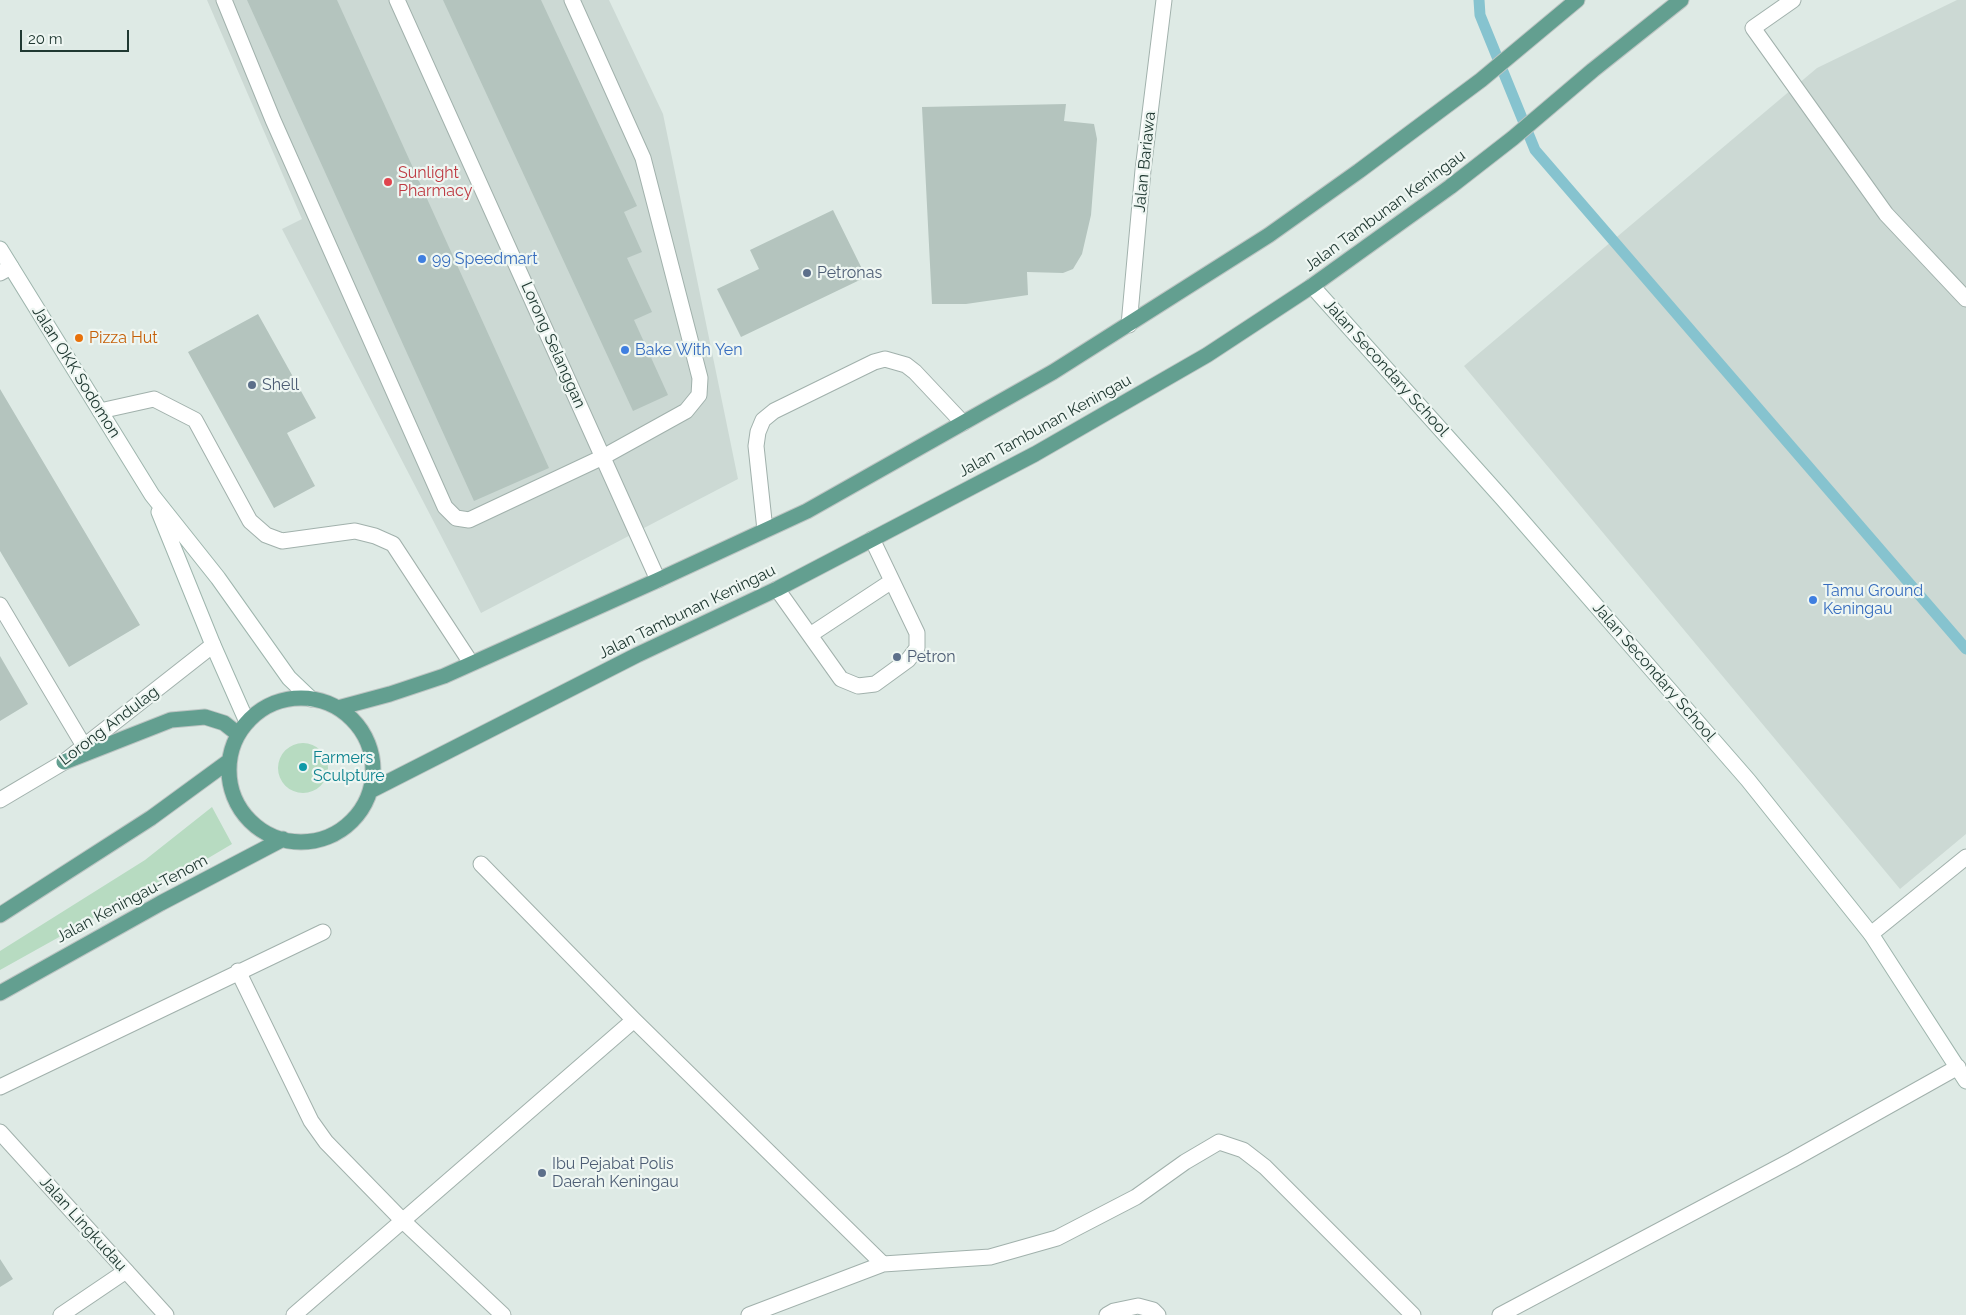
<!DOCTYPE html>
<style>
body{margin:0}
#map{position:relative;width:1966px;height:1315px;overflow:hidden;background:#deeae5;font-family:Raleway,sans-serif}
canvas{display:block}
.scale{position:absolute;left:20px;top:30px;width:109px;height:22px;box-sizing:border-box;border:2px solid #203932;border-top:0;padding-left:6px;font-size:15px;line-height:18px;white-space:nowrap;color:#203932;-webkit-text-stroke:4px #eef6f2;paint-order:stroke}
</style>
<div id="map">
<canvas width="1966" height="1315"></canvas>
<div class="scale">20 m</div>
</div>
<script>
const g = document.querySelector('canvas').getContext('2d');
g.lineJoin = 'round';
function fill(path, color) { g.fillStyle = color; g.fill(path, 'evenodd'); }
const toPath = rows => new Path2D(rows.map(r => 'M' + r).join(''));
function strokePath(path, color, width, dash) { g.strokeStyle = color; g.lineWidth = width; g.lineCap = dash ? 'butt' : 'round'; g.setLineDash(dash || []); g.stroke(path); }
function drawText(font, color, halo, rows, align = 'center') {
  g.font = font + ' Raleway,sans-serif'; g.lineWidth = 4.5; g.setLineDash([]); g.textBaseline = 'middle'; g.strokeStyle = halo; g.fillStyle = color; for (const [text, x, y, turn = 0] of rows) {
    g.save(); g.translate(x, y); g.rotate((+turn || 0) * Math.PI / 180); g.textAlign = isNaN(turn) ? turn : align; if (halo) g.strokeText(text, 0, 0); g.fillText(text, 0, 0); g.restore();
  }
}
const built = toPath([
 [207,0,609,0,663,114,738,479,481,613,282,229,302,219],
 [1957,0,1966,0,1966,834,1900,889,1464,366,1817,68]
]);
const green = toPath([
 '278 768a25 25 0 1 1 50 0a25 25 0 1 1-50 0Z',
 [212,807,232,844,205,860,156,883,0,970,0,951,145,860]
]);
const stream = toPath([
 [1479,0,1480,15,1535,150,1966,649]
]);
const building = toPath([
 [247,0,337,0,549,468,474,501],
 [443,0,541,0,637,206,624,212,642,252,627,258,652,312,634,320,668,395,633,411],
 [1066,104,1064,121,1094,124,1097,139,1091,215,1082,254,1073,269,1063,273,1027,272,1028,295,966,304,932,304,922,107],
 [833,210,866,277,741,337,717,289,759,269,750,250],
 [258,314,316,418,287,433,315,486,274,508,188,352],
 [0,389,140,625,69,667,0,551],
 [0,656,28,704,0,721],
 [0,1259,13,1279,0,1287]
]);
const lane = toPath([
 [224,0,273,120,445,507,456,518,469,520,603,457,686,411,699,395,700,378,643,158,572,0],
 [1793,0,1753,28,1886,214,1966,299],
 [100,411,154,399,195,420,250,521,266,535,282,541,355,531,375,536,393,544,471,663],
 [765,530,756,446,758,432,763,420,774,411,874,362,885,359,906,365,915,372,963,423],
 [777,589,841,679,858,686,875,684,908,660,917,648,917,633,872,539],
 [810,635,892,581],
 [481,864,634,1020,883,1264],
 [1871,934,1966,857],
 [238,971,311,1121,326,1142,403,1221,503,1315],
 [0,1087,323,932],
 [61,1315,126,1271],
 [294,1315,634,1020],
 [749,1315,883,1264,990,1257,1057,1238,1136,1197,1185,1162,1219,1142,1243,1150,1265,1167,1413,1315]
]);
const street = toPath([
 [397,0,658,580],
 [0,273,11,267],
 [1129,325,1143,170,1164,0],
 [0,605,84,746],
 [0,800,64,762,213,645],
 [0,1132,166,1315],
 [1107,1315,1114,1311,1138,1306,1153,1310,1158,1315],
 [1500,1315,1792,1160,1958,1067]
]);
const secondary = toPath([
 [0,249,152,495,218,578,289,678,311,699],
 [1312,286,1503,499,1748,780,1871,934,1966,1081],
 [159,512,213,645,247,722]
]);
const primary = toPath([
 '229 770a72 72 0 1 1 144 0a72 72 0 1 1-144 0Z',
 [338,708,390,694,444,676,658,580,807,511,1053,372,1269,235,1359,171,1481,80,1577,0],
 [64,762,171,720,205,717,224,723,238,734],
 [370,791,637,655,777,589,1035,454,1207,355,1312,286,1450,187,1513,138,1593,70,1681,0],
 [0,915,151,818,229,761],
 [0,993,161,903,283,839]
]);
const markers = [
 [388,182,5,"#e0444e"],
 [422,259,5,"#3f7fe0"],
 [807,273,5,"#5c6f8a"],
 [79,338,5,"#e8710a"],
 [625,350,5,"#3f7fe0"],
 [252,385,5,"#5c6f8a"],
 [1813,600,5,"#3f7fe0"],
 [897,657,5,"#5c6f8a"],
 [303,767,5,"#0f9aa8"],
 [542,1173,5,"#5c6f8a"]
];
const streetNames = [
 ["Jalan Bariawa",1145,162,-84],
 ["Jalan Tambunan Keningau",1385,211,-36],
 ["Lorong Selanggan",553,345,66],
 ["Jalan Secondary School",1386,368,48],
 ["Jalan OKK Sodomon",76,372,58],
 ["Jalan Tambunan Keningau",1045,426,-29],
 ["Jalan Tambunan Keningau",687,612,-26],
 ["Jalan Secondary School",1654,672,49],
 ["Lorong Andulag",109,726,-37],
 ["Jalan Keningau-Tenom",132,899,-28],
 ["Jalan Lingkudau",83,1224,48]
];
const healthNames = [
 ["Sunlight",398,173],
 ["Pharmacy",398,191]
];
const shopNames = [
 ["99 Speedmart",432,259],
 ["Bake With Yen",635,350],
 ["Tamu Ground",1823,591],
 ["Keningau",1823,609]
];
const serviceNames = [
 ["Petronas",817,273],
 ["Shell",262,385],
 ["Petron",907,657],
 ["Ibu Pejabat Polis",552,1164],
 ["Daerah Keningau",552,1182]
];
const foodNames = [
 ["Pizza Hut",89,338]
];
const cultureNames = [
 ["Farmers",313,758],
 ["Sculpture",313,776]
];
fill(built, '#ccd9d4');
fill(green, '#b7dbc1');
strokePath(stream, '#86c3cf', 11);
fill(building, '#b4c4be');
strokePath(lane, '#a1b1ac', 17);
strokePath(street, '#a1b1ac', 17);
strokePath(secondary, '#9eb5ad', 17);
strokePath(primary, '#bcc4c2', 17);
strokePath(lane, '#fff', 15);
strokePath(street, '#fff', 15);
strokePath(secondary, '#fff', 15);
strokePath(primary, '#639f90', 15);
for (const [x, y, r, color] of markers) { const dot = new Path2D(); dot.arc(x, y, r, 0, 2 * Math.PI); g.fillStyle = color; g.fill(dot); strokePath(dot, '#eef6f2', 2); }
drawText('16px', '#203932', '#eef6f2', streetNames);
drawText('16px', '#be3a42', '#eef6f2', healthNames, 'left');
drawText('16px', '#366cbe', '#eef6f2', shopNames, 'left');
drawText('16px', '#4e5e75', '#eef6f2', serviceNames, 'left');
drawText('16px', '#c56008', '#eef6f2', foodNames, 'left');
drawText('16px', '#0d838f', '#eef6f2', cultureNames, 'left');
</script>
